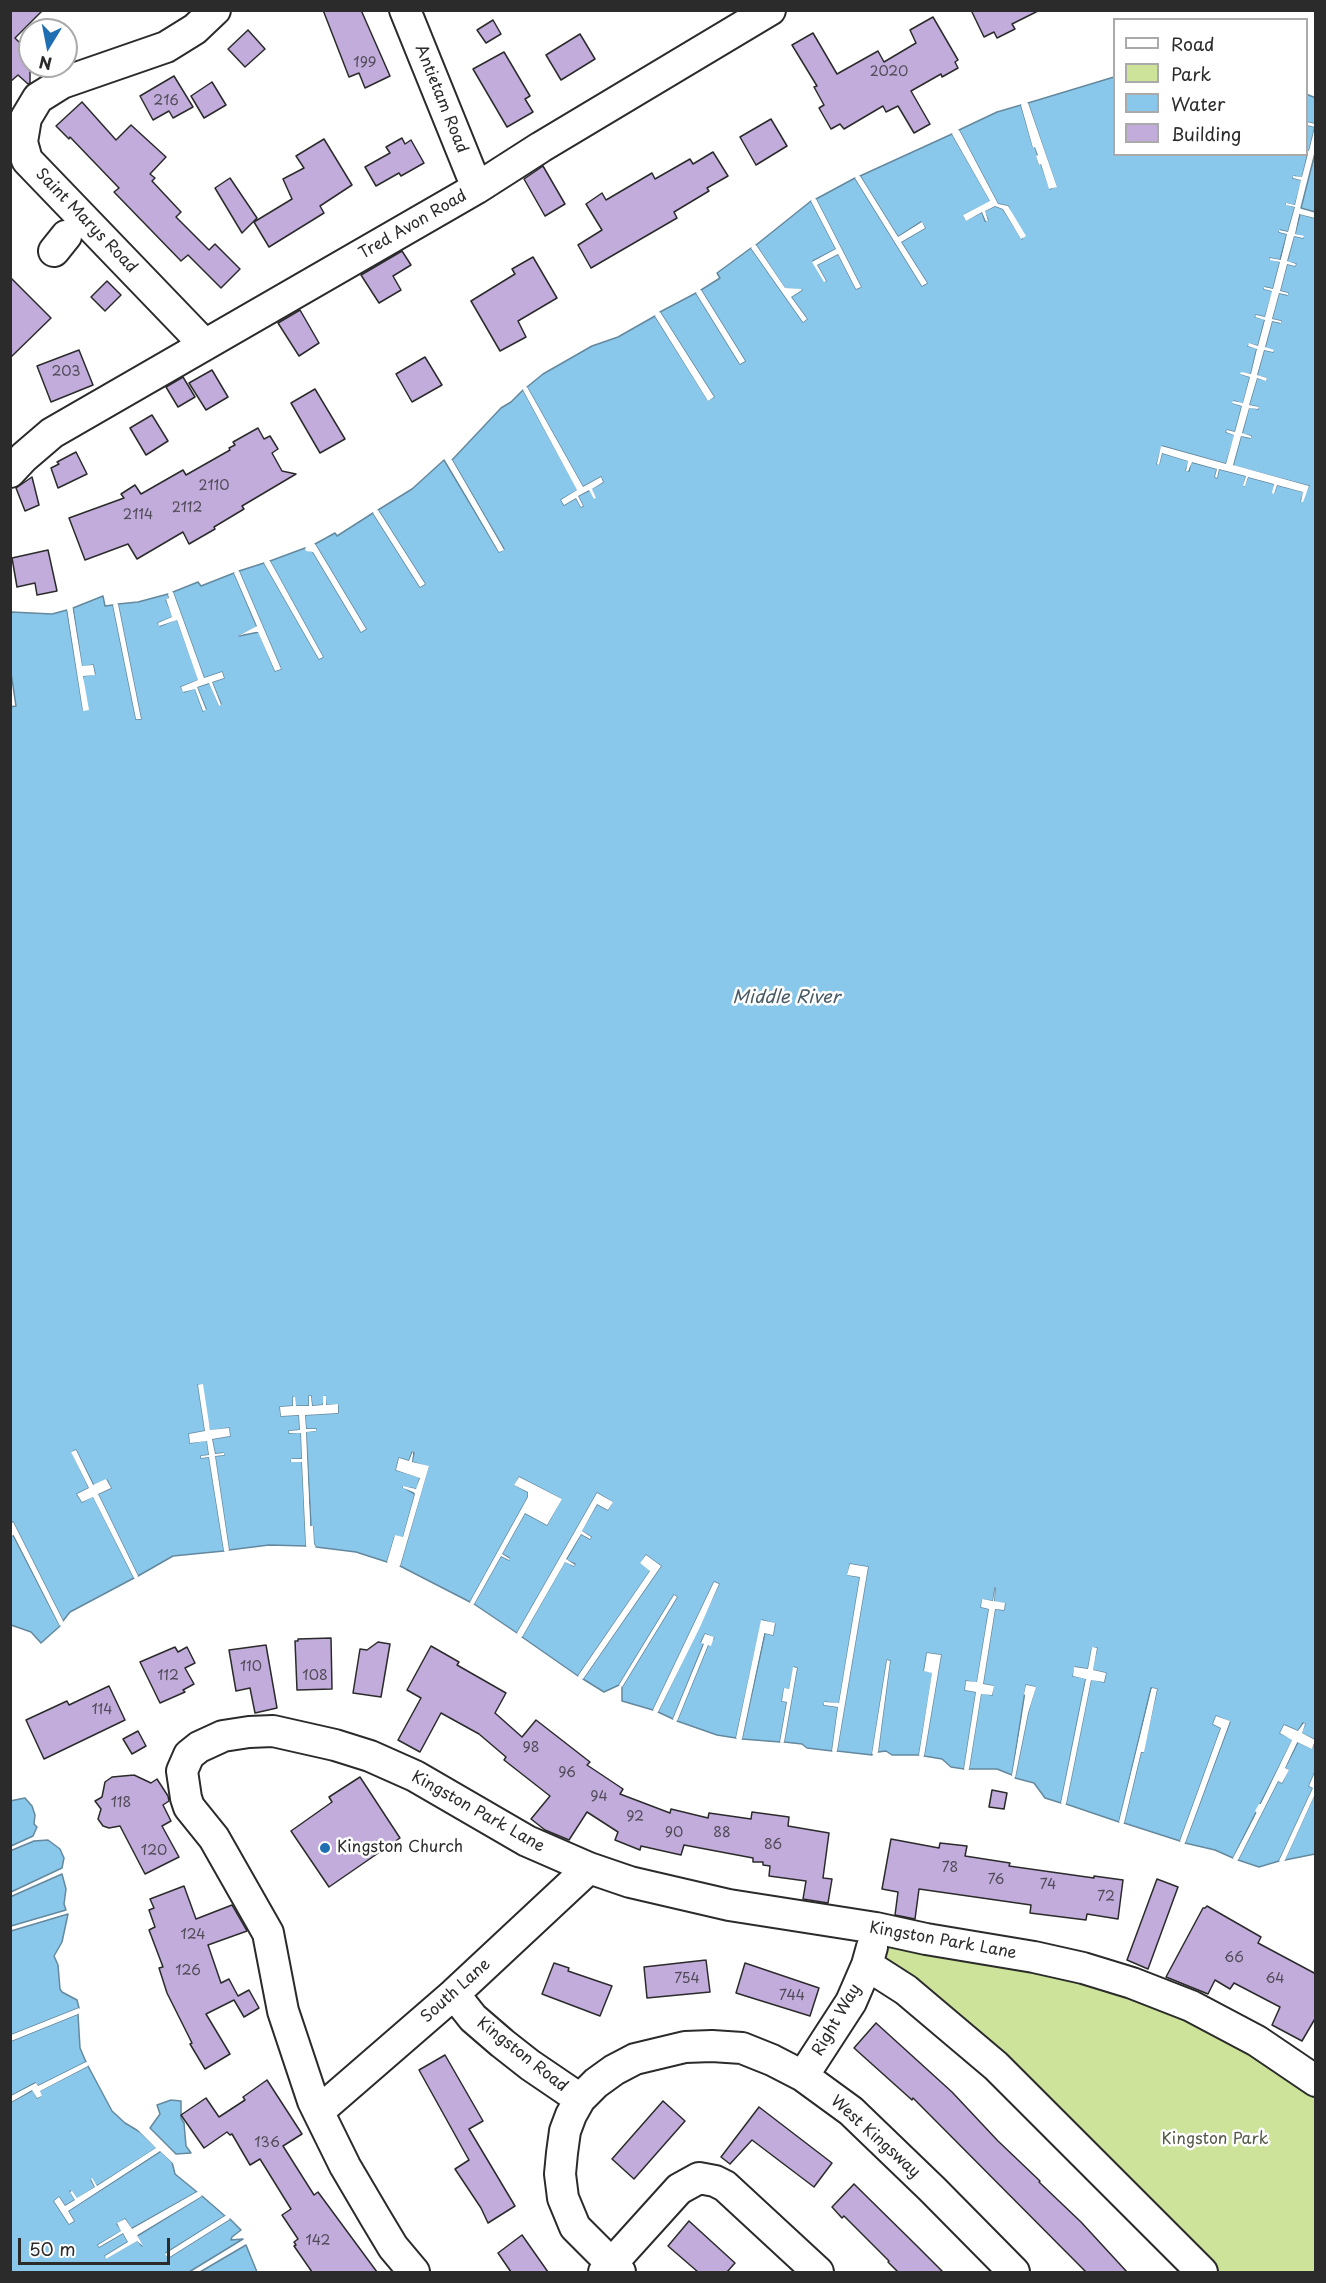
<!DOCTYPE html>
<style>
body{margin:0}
#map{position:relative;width:1326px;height:2283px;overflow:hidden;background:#fff;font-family:"Playpen Sans",sans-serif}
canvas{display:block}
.frame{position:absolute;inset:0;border:12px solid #2b2b2b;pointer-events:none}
.legend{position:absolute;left:1113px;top:18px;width:195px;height:138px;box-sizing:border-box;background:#fff;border:2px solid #aaa;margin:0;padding:8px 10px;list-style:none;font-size:18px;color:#2b2b2b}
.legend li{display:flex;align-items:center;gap:12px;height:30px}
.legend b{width:30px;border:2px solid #aaa}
.north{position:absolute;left:18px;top:18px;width:60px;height:60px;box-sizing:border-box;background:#fff;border:2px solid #aaa;border-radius:50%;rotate:190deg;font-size:16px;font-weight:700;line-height:24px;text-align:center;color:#2b2b2b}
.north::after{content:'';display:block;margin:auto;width:21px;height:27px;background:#1f6fb2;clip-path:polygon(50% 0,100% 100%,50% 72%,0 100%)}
.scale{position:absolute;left:18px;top:2238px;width:152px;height:27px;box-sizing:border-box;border:3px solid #2b2b2b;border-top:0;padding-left:8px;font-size:18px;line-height:21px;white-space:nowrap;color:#2b2b2b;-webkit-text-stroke:4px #fff;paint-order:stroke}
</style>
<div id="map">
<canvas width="1326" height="2283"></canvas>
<div class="frame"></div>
<ul class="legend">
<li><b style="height:8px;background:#fff"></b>Road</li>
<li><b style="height:16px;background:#cce399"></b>Park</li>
<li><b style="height:16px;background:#8ac8eb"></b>Water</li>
<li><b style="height:16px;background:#c1acdc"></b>Building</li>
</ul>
<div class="north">N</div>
<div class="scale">50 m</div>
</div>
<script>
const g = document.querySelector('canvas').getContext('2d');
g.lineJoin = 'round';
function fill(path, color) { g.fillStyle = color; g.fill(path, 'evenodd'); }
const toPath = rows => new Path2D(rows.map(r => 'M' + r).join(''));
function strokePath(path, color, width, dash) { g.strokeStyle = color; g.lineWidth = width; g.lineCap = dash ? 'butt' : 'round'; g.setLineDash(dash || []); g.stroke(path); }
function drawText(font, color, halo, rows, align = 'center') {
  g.font = font + ' "Playpen Sans",sans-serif'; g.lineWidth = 5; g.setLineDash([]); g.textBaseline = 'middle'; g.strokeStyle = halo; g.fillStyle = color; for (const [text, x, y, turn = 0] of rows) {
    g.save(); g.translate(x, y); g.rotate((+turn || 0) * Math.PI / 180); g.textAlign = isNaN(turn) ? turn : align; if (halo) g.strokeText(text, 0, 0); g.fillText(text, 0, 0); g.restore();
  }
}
const green = toPath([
 [888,1944,1111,1984,1283,2067,1315,2094,1315,2272,1216,2272,884,1965]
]);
const water = toPath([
 [1114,77,1114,154,1308,153,1302,178,1294,176,1293,178,1302,180,1295,205,1286,204,1295,207,1288,232,1280,230,1279,232,1287,234,1280,260,1270,258,1280,262,1273,289,1265,287,1264,289,1273,291,1265,317,1256,315,1255,317,1265,319,1258,346,1250,344,1248,346,1257,348,1251,374,1241,374,1250,377,1243,404,1234,401,1233,403,1242,406,1235,432,1227,430,1226,432,1235,435,1226,464,1162,446,1157,464,1159,464,1162,453,1189,461,1186,470,1189,471,1191,462,1217,469,1215,477,1217,478,1219,469,1246,476,1244,486,1248,477,1274,484,1274,493,1277,485,1304,492,1301,501,1309,486,1233,466,1241,436,1250,438,1251,436,1242,434,1249,407,1258,409,1258,407,1249,405,1257,378,1266,380,1266,378,1257,376,1264,350,1273,352,1273,351,1265,348,1272,321,1280,323,1281,321,1272,319,1279,293,1287,295,1288,293,1280,291,1287,264,1295,266,1296,264,1287,262,1294,236,1303,238,1295,234,1300,214,1315,218,1315,1740,1301,1733,1305,1724,1303,1723,1298,1731,1284,1725,1280,1733,1293,1739,1233,1858,1215,1850,1185,1843,1230,1722,1216,1716,1213,1724,1221,1728,1180,1841,1124,1823,1141,1752,1143,1752,1157,1689,1151,1688,1119,1822,1066,1804,1091,1679,1104,1682,1106,1673,1092,1670,1097,1648,1092,1648,1088,1669,1075,1667,1073,1676,1086,1678,1061,1803,1045,1798,1034,1783,1015,1778,1028,1713,1035,1687,1026,1685,1012,1775,997,1769,969,1769,981,1693,992,1695,993,1686,983,1684,995,1609,1004,1610,1005,1604,994,1602,995,1588,993,1601,982,1600,981,1607,989,1609,977,1683,966,1681,965,1690,976,1692,964,1769,951,1767,942,1759,924,1756,941,1655,927,1653,924,1670,933,1672,919,1755,892,1755,886,1751,878,1752,890,1661,887,1660,872,1755,837,1751,868,1567,850,1564,848,1575,860,1577,839,1704,825,1702,824,1705,838,1707,832,1751,807,1748,802,1744,784,1742,797,1668,794,1667,789,1690,784,1689,782,1701,787,1702,780,1742,742,1739,765,1633,773,1635,775,1624,762,1620,736,1738,717,1735,677,1721,708,1645,714,1638,705,1634,701,1642,704,1643,673,1719,658,1712,719,1584,714,1582,653,1710,622,1701,622,1687,677,1597,674,1595,619,1685,604,1692,583,1679,661,1566,646,1555,641,1563,651,1570,578,1676,522,1637,565,1561,574,1566,575,1564,566,1560,581,1534,590,1539,591,1537,581,1531,597,1504,608,1510,612,1502,597,1493,517,1633,474,1604,501,1556,509,1560,509,1558,502,1554,525,1513,547,1525,561,1499,519,1477,515,1485,528,1492,528,1497,470,1602,400,1566,428,1467,412,1462,414,1453,412,1452,409,1461,399,1458,396,1470,420,1477,417,1489,403,1487,415,1494,403,1538,395,1536,387,1562,356,1552,316,1547,314,1544,313,1527,311,1527,306,1431,315,1431,316,1429,306,1429,305,1415,338,1413,338,1405,326,1405,325,1396,323,1405,312,1406,311,1396,309,1396,309,1406,295,1406,293,1397,293,1406,280,1407,281,1416,299,1415,300,1430,289,1431,289,1433,301,1432,302,1459,292,1459,291,1461,302,1461,306,1546,269,1545,229,1550,215,1456,224,1455,223,1453,215,1454,212,1439,230,1436,229,1428,210,1431,198,1385,205,1431,189,1434,190,1443,207,1440,209,1455,201,1456,201,1458,209,1457,224,1551,173,1556,138,1576,98,1494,111,1488,107,1480,94,1486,76,1450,72,1452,89,1488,77,1494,82,1502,93,1496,134,1578,70,1612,63,1621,13,1522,11,1523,10,707,16,706,10,666,11,612,52,614,67,610,83,710,83,676,95,674,93,665,82,667,73,608,103,596,105,606,113,605,136,719,141,719,118,604,138,602,168,594,169,598,166,600,173,617,158,623,160,626,177,619,199,680,181,687,184,692,195,688,203,711,206,709,197,687,210,683,219,705,221,704,212,682,224,678,222,672,204,678,173,592,198,582,201,586,234,573,257,627,239,636,259,632,275,671,281,669,239,571,264,563,319,659,323,657,270,561,305,548,313,552,361,632,366,629,315,544,335,533,337,536,373,513,420,587,425,584,378,510,412,489,444,460,499,552,504,549,452,460,501,408,511,402,523,390,578,490,561,500,564,505,576,498,581,507,583,506,578,496,590,490,595,498,591,489,603,482,601,477,583,487,527,387,543,374,592,346,618,337,655,316,708,400,714,397,660,312,696,293,740,364,745,361,701,290,720,278,717,273,751,248,803,322,807,319,791,297,802,290,785,289,756,245,811,201,836,249,813,261,826,281,817,265,838,254,856,289,861,287,816,199,855,178,922,286,927,283,901,242,925,228,921,222,898,237,860,176,952,134,991,202,964,215,966,220,982,212,985,221,988,220,984,211,995,206,1003,209,1022,239,1008,206,998,204,959,130,997,112,1021,105,1033,147,1035,147,1038,156,1037,156,1039,164,1041,164,1050,189,1056,186,1028,103,1114,77],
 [1306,94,1316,98,1315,124,1307,122,1307,125,1315,127,1309,151,1306,150,1306,94],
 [1315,153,1315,212,1301,208,1315,153],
 [13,1535,60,1626,41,1643,31,1632,11,1625,10,1537,13,1535],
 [1315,1741,1315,1772,1309,1786,1313,1788,1279,1861,1259,1867,1238,1860,1278,1781,1282,1783,1288,1770,1285,1768,1298,1742,1312,1748,1315,1741],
 [1315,1793,1315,1854,1285,1860,1285,1859,1315,1793],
 [25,1798,32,1806,35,1815,34,1824,37,1827,33,1836,11,1846,10,1801,25,1798],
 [48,1840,60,1849,64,1858,62,1868,11,1892,10,1851,34,1841,48,1840],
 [62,1874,66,1889,64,1904,66,1910,11,1926,10,1897,62,1874],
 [68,1914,62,1942,54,1956,58,1965,60,1989,62,1992,77,2000,79,2008,11,2035,11,1931,68,1914],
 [78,2014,80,2048,86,2062,38,2086,35,2083,11,2096,11,2041,78,2014],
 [88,2066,112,2111,125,2123,140,2132,157,2148,97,2186,91,2180,95,2187,77,2199,70,2191,75,2200,65,2206,59,2197,54,2201,69,2224,74,2221,68,2211,161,2151,172,2162,175,2174,197,2192,131,2229,125,2219,117,2224,122,2231,98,2245,99,2247,123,2233,128,2242,105,2256,106,2258,137,2240,142,2246,137,2236,202,2196,225,2216,166,2253,168,2258,230,2219,241,2230,232,2237,231,2240,243,2239,189,2272,11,2272,11,2102,33,2090,37,2098,41,2096,39,2091,88,2066],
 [171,2100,181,2101,181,2118,184,2123,186,2146,191,2153,176,2154,150,2128,160,2114,157,2105,171,2100],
 [246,2245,257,2272,200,2272,246,2245]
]);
const pier = toPath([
 [1028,103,1057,187,1049,189,1041,164,1039,165,1036,156,1038,155,1035,147,1033,148,1021,105,1024,104,1031,132,1051,185,1053,185,1025,104],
 [1307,122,1315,124,1316,139,1229,465,1225,467,1163,451,1305,489,1232,469,1230,466,1297,213,1300,211,1316,215,1315,218,1299,214,1295,234,1304,236,1303,238,1294,236,1287,261,1296,264,1295,266,1287,264,1280,291,1288,293,1288,295,1279,293,1272,319,1281,321,1281,323,1272,321,1265,347,1274,350,1273,352,1264,350,1257,375,1267,378,1266,381,1257,378,1249,405,1259,407,1258,409,1249,408,1242,433,1251,436,1251,438,1241,436,1233,465,1309,486,1303,502,1301,502,1303,492,1277,485,1274,494,1272,493,1274,484,1248,477,1245,486,1243,486,1246,476,1219,469,1217,478,1215,477,1217,469,1192,462,1188,471,1186,471,1188,461,1162,453,1159,465,1157,464,1161,446,1226,464,1234,435,1226,432,1227,430,1235,432,1242,406,1232,403,1233,401,1243,403,1250,377,1240,374,1241,372,1251,374,1257,349,1248,346,1249,343,1258,346,1265,320,1255,317,1256,315,1265,317,1272,291,1264,289,1264,287,1273,289,1280,262,1270,260,1270,258,1281,260,1287,234,1279,232,1279,230,1288,232,1295,207,1286,205,1286,203,1295,205,1301,180,1293,178,1293,176,1302,177,1308,154,1307,150,1309,151,1315,127,1307,125],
 [959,130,998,204,1008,206,1026,236,1021,239,1003,209,995,206,985,211,988,221,986,221,982,212,966,221,963,215,990,201,952,134,954,133,980,178,958,138,957,132],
 [860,176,898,237,922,222,925,228,901,242,927,283,922,286,855,178],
 [816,199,861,287,856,289,838,254,817,265,826,281,824,282,812,262,836,249,811,201],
 [756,245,785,288,801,289,802,290,791,297,807,319,803,322,751,248],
 [701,290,745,361,740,364,696,293],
 [660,312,714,397,708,401,655,316,657,314,710,396,658,314],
 [527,387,583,487,601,477,603,482,592,489,596,498,594,499,589,490,578,496,583,506,581,507,576,498,564,505,561,500,577,490,523,390],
 [445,459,448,460,451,465,449,460,452,460,504,550,499,552],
 [378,510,425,584,420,587,373,513],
 [315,544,366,629,361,632,313,552,306,551,305,548,308,547,315,550,312,545],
 [270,561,323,657,319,659,264,563],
 [239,571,281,669,275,671,258,632,254,631,238,636,257,626,234,573],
 [173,592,204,678,222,672,224,678,212,682,221,705,219,706,209,683,197,687,206,710,203,711,195,689,183,692,181,687,198,680,177,620,159,626,158,623,172,617,166,599,169,598,168,594],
 [118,604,141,719,136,719,113,605],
 [72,605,82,666,93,665,95,675,83,676,89,710,83,711,67,608,70,608],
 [203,1384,210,1430,229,1428,230,1436,212,1439,215,1454,224,1453,224,1455,215,1456,229,1550,224,1551,209,1457,201,1458,201,1456,209,1455,207,1441,190,1443,189,1434,205,1431,198,1385],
 [309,1396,311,1396,312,1406,323,1405,323,1396,326,1396,326,1405,338,1404,338,1413,305,1415,306,1429,316,1429,316,1431,306,1432,310,1526,313,1526,314,1544,316,1547,311,1546,310,1530,308,1528,309,1546,306,1546,302,1462,291,1462,291,1459,302,1459,301,1433,289,1433,289,1431,300,1430,299,1415,281,1416,280,1407,293,1406,293,1397,295,1397,296,1406,309,1406],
 [76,1450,93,1485,106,1479,111,1488,98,1494,138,1576,134,1578,93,1497,82,1502,77,1494,89,1488,71,1452],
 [413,1451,412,1462,429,1466,400,1566,397,1565,404,1541,397,1539,390,1563,387,1562,395,1535,403,1537,415,1494,414,1492,403,1488,403,1486,416,1489,420,1478,396,1470,399,1458,409,1461],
 [519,1477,562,1499,547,1525,525,1513,502,1554,510,1559,509,1560,501,1556,474,1604,470,1602,528,1497,528,1492,514,1485],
 [520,1481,558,1500,546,1521,524,1510,531,1498,531,1492,518,1484],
 [597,1493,613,1502,608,1510,597,1504,582,1531,591,1537,590,1539,581,1534,566,1559,575,1565,574,1566,565,1562,522,1637,519,1635,578,1531,519,1635,517,1633],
 [13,1522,63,1621,60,1626,14,1535,11,1536,10,1533,15,1532,10,1526],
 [646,1555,661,1566,583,1679,578,1676,650,1571,640,1563],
 [850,1564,868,1567,837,1751,832,1751,838,1707,824,1705,824,1702,839,1703,860,1577,847,1575],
 [714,1582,719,1584,700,1627,658,1712,653,1710],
 [995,1588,994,1601,1005,1603,1004,1610,995,1609,983,1684,994,1686,992,1695,981,1694,969,1769,964,1769,976,1692,965,1690,966,1681,977,1682,989,1609,981,1607,982,1599,993,1601],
 [674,1595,677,1597,622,1687,619,1685],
 [761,1620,775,1623,773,1635,764,1633,742,1739,736,1738],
 [705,1634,714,1637,711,1646,708,1645,677,1721,673,1719,704,1644,701,1643],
 [1092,1647,1097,1648,1093,1670,1106,1673,1104,1682,1091,1680,1066,1804,1061,1803,1086,1679,1073,1676,1074,1667,1088,1669],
 [927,1653,941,1655,924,1756,919,1755,932,1673,924,1671],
 [887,1660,890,1661,878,1752,872,1754],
 [793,1667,797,1668,784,1742,780,1742,787,1702,782,1701,784,1688,789,1689],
 [1026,1685,1036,1687,1028,1713,1015,1778,1012,1775,1026,1696,1024,1694],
 [1152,1688,1157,1689,1147,1738,1144,1752,1141,1752,1124,1823,1119,1822],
 [1216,1716,1230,1721,1185,1843,1180,1841,1221,1728,1213,1724],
 [1304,1723,1305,1724,1302,1733,1315,1740,1312,1749,1297,1742,1285,1768,1289,1770,1282,1783,1278,1781,1238,1860,1233,1858,1257,1813,1255,1811,1259,1804,1261,1804,1292,1740,1280,1733,1284,1725,1298,1731],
 [1315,1772,1313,1784,1316,1786,1315,1794,1285,1860,1279,1861,1313,1788,1309,1786],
 [79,2008,78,2014,11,2041,11,2035],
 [86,2062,88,2066,40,2091,42,2096,37,2098,32,2090,11,2102,11,2096,36,2083,38,2086],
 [134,2126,142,2129,163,2149,175,2160,176,2166,160,2151,68,2211,74,2221,69,2224,54,2201,59,2197,65,2206,75,2200,70,2192,72,2191,77,2198,95,2187,91,2179,92,2178,97,2186,156,2148],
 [197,2192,202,2196,137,2235,143,2246,137,2241,106,2259,105,2256,128,2242,123,2233,99,2247,98,2245,121,2231,117,2223,125,2219,132,2229],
 [225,2216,230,2219,168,2258,165,2254]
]);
const building = toPath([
 [10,10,43,10,15,38,30,53,30,83,28,84,18,75,10,82,10,10],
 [323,10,361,10,390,76,365,88,359,73,349,77,323,10],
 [971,10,1040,10,1012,24,1015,29,997,38,994,32,984,37,971,10],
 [933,17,958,60,955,62,958,68,942,77,941,74,911,91,930,124,914,133,898,106,886,112,883,106,844,129,840,124,831,129,819,108,824,105,814,87,817,86,792,45,813,33,837,74,878,51,884,62,916,43,910,30,933,17],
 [493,20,501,34,486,43,477,30,493,20],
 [248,30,265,49,245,67,228,49,248,30],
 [580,34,595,59,561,80,546,55,580,34],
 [504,52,530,96,525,99,533,112,507,127,473,69,504,52],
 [174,76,193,107,173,118,169,111,153,120,140,96,174,76],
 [212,82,226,105,204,118,191,96,212,82],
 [82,102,116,140,131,125,166,157,150,174,155,178,152,181,181,212,176,217,209,250,215,244,240,269,221,288,188,255,181,261,114,192,119,188,70,137,69,139,56,126,82,102],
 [771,119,787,146,756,165,740,137,771,119],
 [402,138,405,144,411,140,424,163,401,176,399,173,376,186,365,167,390,153,386,147,402,138],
 [324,139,352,185,320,206,324,213,269,247,254,222,292,199,283,179,304,168,296,156,324,139],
 [713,152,728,176,707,188,709,191,674,212,677,218,591,268,578,245,602,230,586,204,602,193,606,200,652,173,655,179,690,159,693,164,713,152],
 [543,166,565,204,545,216,524,179,543,166],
 [230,178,257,218,242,233,215,188,230,178],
 [402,251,411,265,393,276,401,290,379,303,361,275,402,251],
 [533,257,557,298,518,321,526,337,500,351,471,301,515,274,512,269,533,257],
 [10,277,51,318,10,358,10,277],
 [107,281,121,295,105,311,91,297,107,281],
 [300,310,319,343,299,356,278,323,300,310],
 [79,350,93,385,51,402,37,366,79,350],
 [425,357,442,385,412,402,396,374,425,357],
 [212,370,228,397,206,410,189,383,212,370],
 [183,377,195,397,178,407,166,387,183,377],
 [315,389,345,439,320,453,291,403,315,389],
 [152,415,168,441,146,455,130,428,152,415],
 [258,428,264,439,270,436,278,449,272,453,282,471,296,474,242,506,244,509,214,527,215,529,189,544,183,532,137,559,128,544,85,560,69,518,124,498,121,494,135,485,141,494,183,470,186,475,230,450,229,448,235,445,233,442,258,428],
 [76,452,87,474,58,488,51,468,59,464,57,462,76,452],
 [32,477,39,505,25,511,16,488,32,477],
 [48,550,57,591,37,595,35,583,17,587,12,558,48,550],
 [331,1638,332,1689,297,1690,295,1641,298,1641,298,1639,331,1638],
 [378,1642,390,1644,381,1697,353,1693,360,1649,367,1650,378,1642],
 [266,1645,277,1708,255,1713,250,1688,236,1691,229,1650,266,1645],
 [431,1646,459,1662,457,1665,506,1693,495,1713,522,1737,536,1720,590,1762,587,1765,623,1789,620,1794,670,1813,671,1809,708,1818,709,1813,751,1819,752,1812,789,1817,788,1826,829,1833,823,1878,832,1879,828,1903,803,1899,806,1881,769,1876,770,1866,763,1865,763,1862,753,1862,753,1858,684,1845,681,1855,641,1846,640,1850,615,1840,618,1832,587,1812,569,1840,545,1830,531,1819,550,1796,504,1760,506,1757,479,1734,441,1713,420,1752,398,1740,421,1698,407,1690,431,1646],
 [175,1647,178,1652,187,1647,195,1663,185,1668,194,1684,183,1690,185,1692,160,1703,140,1662,175,1647],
 [109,1686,125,1720,44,1759,26,1720,67,1701,69,1705,109,1686],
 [138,1731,146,1746,132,1754,123,1739,138,1731],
 [134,1775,151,1783,157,1779,168,1796,169,1801,163,1805,171,1821,162,1826,179,1857,145,1874,120,1826,109,1828,103,1826,98,1819,101,1809,95,1801,102,1797,105,1782,112,1777,134,1775],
 [360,1777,400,1838,329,1887,291,1831,332,1802,329,1797,360,1777],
 [992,1790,1007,1793,1004,1809,989,1807,992,1790],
 [891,1839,939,1848,940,1843,967,1846,965,1856,1010,1863,1009,1866,1094,1878,1094,1876,1123,1880,1118,1919,1087,1914,1086,1920,1030,1913,1031,1905,919,1889,915,1919,895,1915,898,1892,882,1889,891,1839],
 [1157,1879,1178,1887,1148,1969,1127,1960,1157,1879],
 [184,1886,196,1919,232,1905,247,1931,208,1945,221,1983,229,1979,238,1996,249,1990,259,2008,244,2017,234,2000,206,2014,230,2054,205,2069,190,2044,192,2043,167,1993,159,1968,163,1967,149,1930,155,1927,149,1910,154,1908,150,1899,184,1886],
 [1207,1906,1261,1937,1258,1943,1316,1974,1316,2017,1302,2041,1272,2025,1280,2007,1234,1983,1230,1989,1215,1980,1208,1994,1166,1977,1203,1908,1205,1908,1207,1906],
 [706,1960,710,1992,647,1998,644,1967,706,1960],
 [554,1963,569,1968,568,1971,612,1986,600,2016,542,1994,554,1963],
 [745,1963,819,1988,810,2016,736,1993,745,1963],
 [876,2023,952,2092,998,2141,1040,2181,1039,2182,1081,2222,1127,2272,1086,2272,913,2098,912,2100,854,2048,876,2023],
 [445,2055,483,2121,469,2129,515,2206,488,2223,481,2208,455,2169,469,2160,419,2070,445,2055],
 [267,2080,302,2134,283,2146,314,2195,318,2192,377,2272,312,2272,294,2246,296,2245,294,2242,298,2239,282,2215,291,2209,260,2159,250,2165,232,2134,230,2135,227,2132,204,2148,181,2115,206,2098,219,2117,245,2100,243,2097,267,2080],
 [663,2101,685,2121,634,2179,612,2159,663,2101],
 [759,2107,832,2163,814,2187,752,2140,730,2164,721,2157,759,2107],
 [854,2184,917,2246,943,2272,898,2272,888,2262,889,2261,844,2216,842,2218,832,2207,854,2184],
 [689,2221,735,2263,727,2272,698,2272,668,2246,689,2221],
 [522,2235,548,2272,511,2272,498,2253,522,2235]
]);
const minor = toPath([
 [405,10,477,188],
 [54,251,66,236],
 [205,345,27,160,22,142,26,118,38,98,62,83,166,47,195,29,215,10],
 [10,472,24,457,52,433,477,188,541,147,770,10],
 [867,1965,906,1990,996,2066,1202,2272],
 [454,1994,473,2018,502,2043,530,2065,580,2099],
 [803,2076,851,2002,867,1965,872,1947],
 [319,2111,454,1994,589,1868],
 [414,2272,393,2247,375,2217,345,2166,313,2101,283,2011,268,1933,214,1838,189,1807,186,1798,182,1771,189,1755,199,1747,223,1736,249,1732,273,1731,335,1745,370,1756,415,1776,527,1841,589,1868,630,1882,729,1905,876,1928,926,1939,1034,1957,1083,1968,1132,1983,1191,2006,1257,2041,1316,2081],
 [604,2272,679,2189,699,2178,715,2181,725,2186,818,2272],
 [620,2272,575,2227,563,2198,560,2174,562,2153,565,2131,571,2115,580,2099,596,2083,614,2070,635,2059,685,2047,712,2046,742,2048,772,2060,803,2076,851,2111,932,2189,1014,2272]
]);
const markers = [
 [325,1848,6,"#1f6fb2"]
];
const numberNames = [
 ["199",365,63],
 ["2020",889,72],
 ["216",166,101],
 ["203",66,372],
 ["2110",214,486],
 ["2112",187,508],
 ["2114",138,515],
 ["110",251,1667],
 ["112",168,1676],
 ["108",315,1676],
 ["114",102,1710],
 ["98",531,1748],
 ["96",567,1773],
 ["94",599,1797],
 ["118",121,1803],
 ["92",635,1817],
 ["90",674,1833],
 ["88",722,1833],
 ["86",773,1845],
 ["120",154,1851],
 ["78",950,1868],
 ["76",996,1880],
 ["74",1048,1885],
 ["72",1106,1897],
 ["124",193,1935],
 ["66",1234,1958],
 ["126",188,1971],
 ["754",687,1979],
 ["64",1275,1979],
 ["744",792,1996],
 ["136",267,2143],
 ["142",318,2241]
];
const streetNames = [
 ["Antietam Road",441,99,68],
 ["Saint Marys Road",86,221,46],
 ["Tred Avon Road",413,225,-30],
 ["Kingston Park Lane",478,1812,29],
 ["Kingston Park Lane",943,1941,10],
 ["South Lane",456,1991,-42],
 ["Right Way",837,2020,-60],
 ["Kingston Road",522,2055,38],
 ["West Kingsway",875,2137,42]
];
const poiNames = [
 ["Kingston Church",337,1848]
];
const parkNames = [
 ["Kingston Park",1215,2140]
];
const waterNames = [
 ["Middle River",786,998]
];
fill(green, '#cce399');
fill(water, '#8ac8eb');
strokePath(water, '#64899e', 1.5);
fill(pier, '#fff');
fill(building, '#c1acdc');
strokePath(building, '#2b2b2b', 1.5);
strokePath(minor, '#2b2b2b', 34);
strokePath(minor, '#fff', 30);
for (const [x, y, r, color] of markers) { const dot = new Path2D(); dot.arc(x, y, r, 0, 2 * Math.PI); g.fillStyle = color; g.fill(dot); strokePath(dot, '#fff', 2); }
drawText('14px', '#504b57', null, numberNames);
drawText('16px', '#2b2b2b', '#fff', streetNames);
drawText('16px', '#2b2b2b', '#fff', poiNames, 'left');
drawText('16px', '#535946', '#fff', parkNames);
drawText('italic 18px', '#485a65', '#fff', waterNames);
</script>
